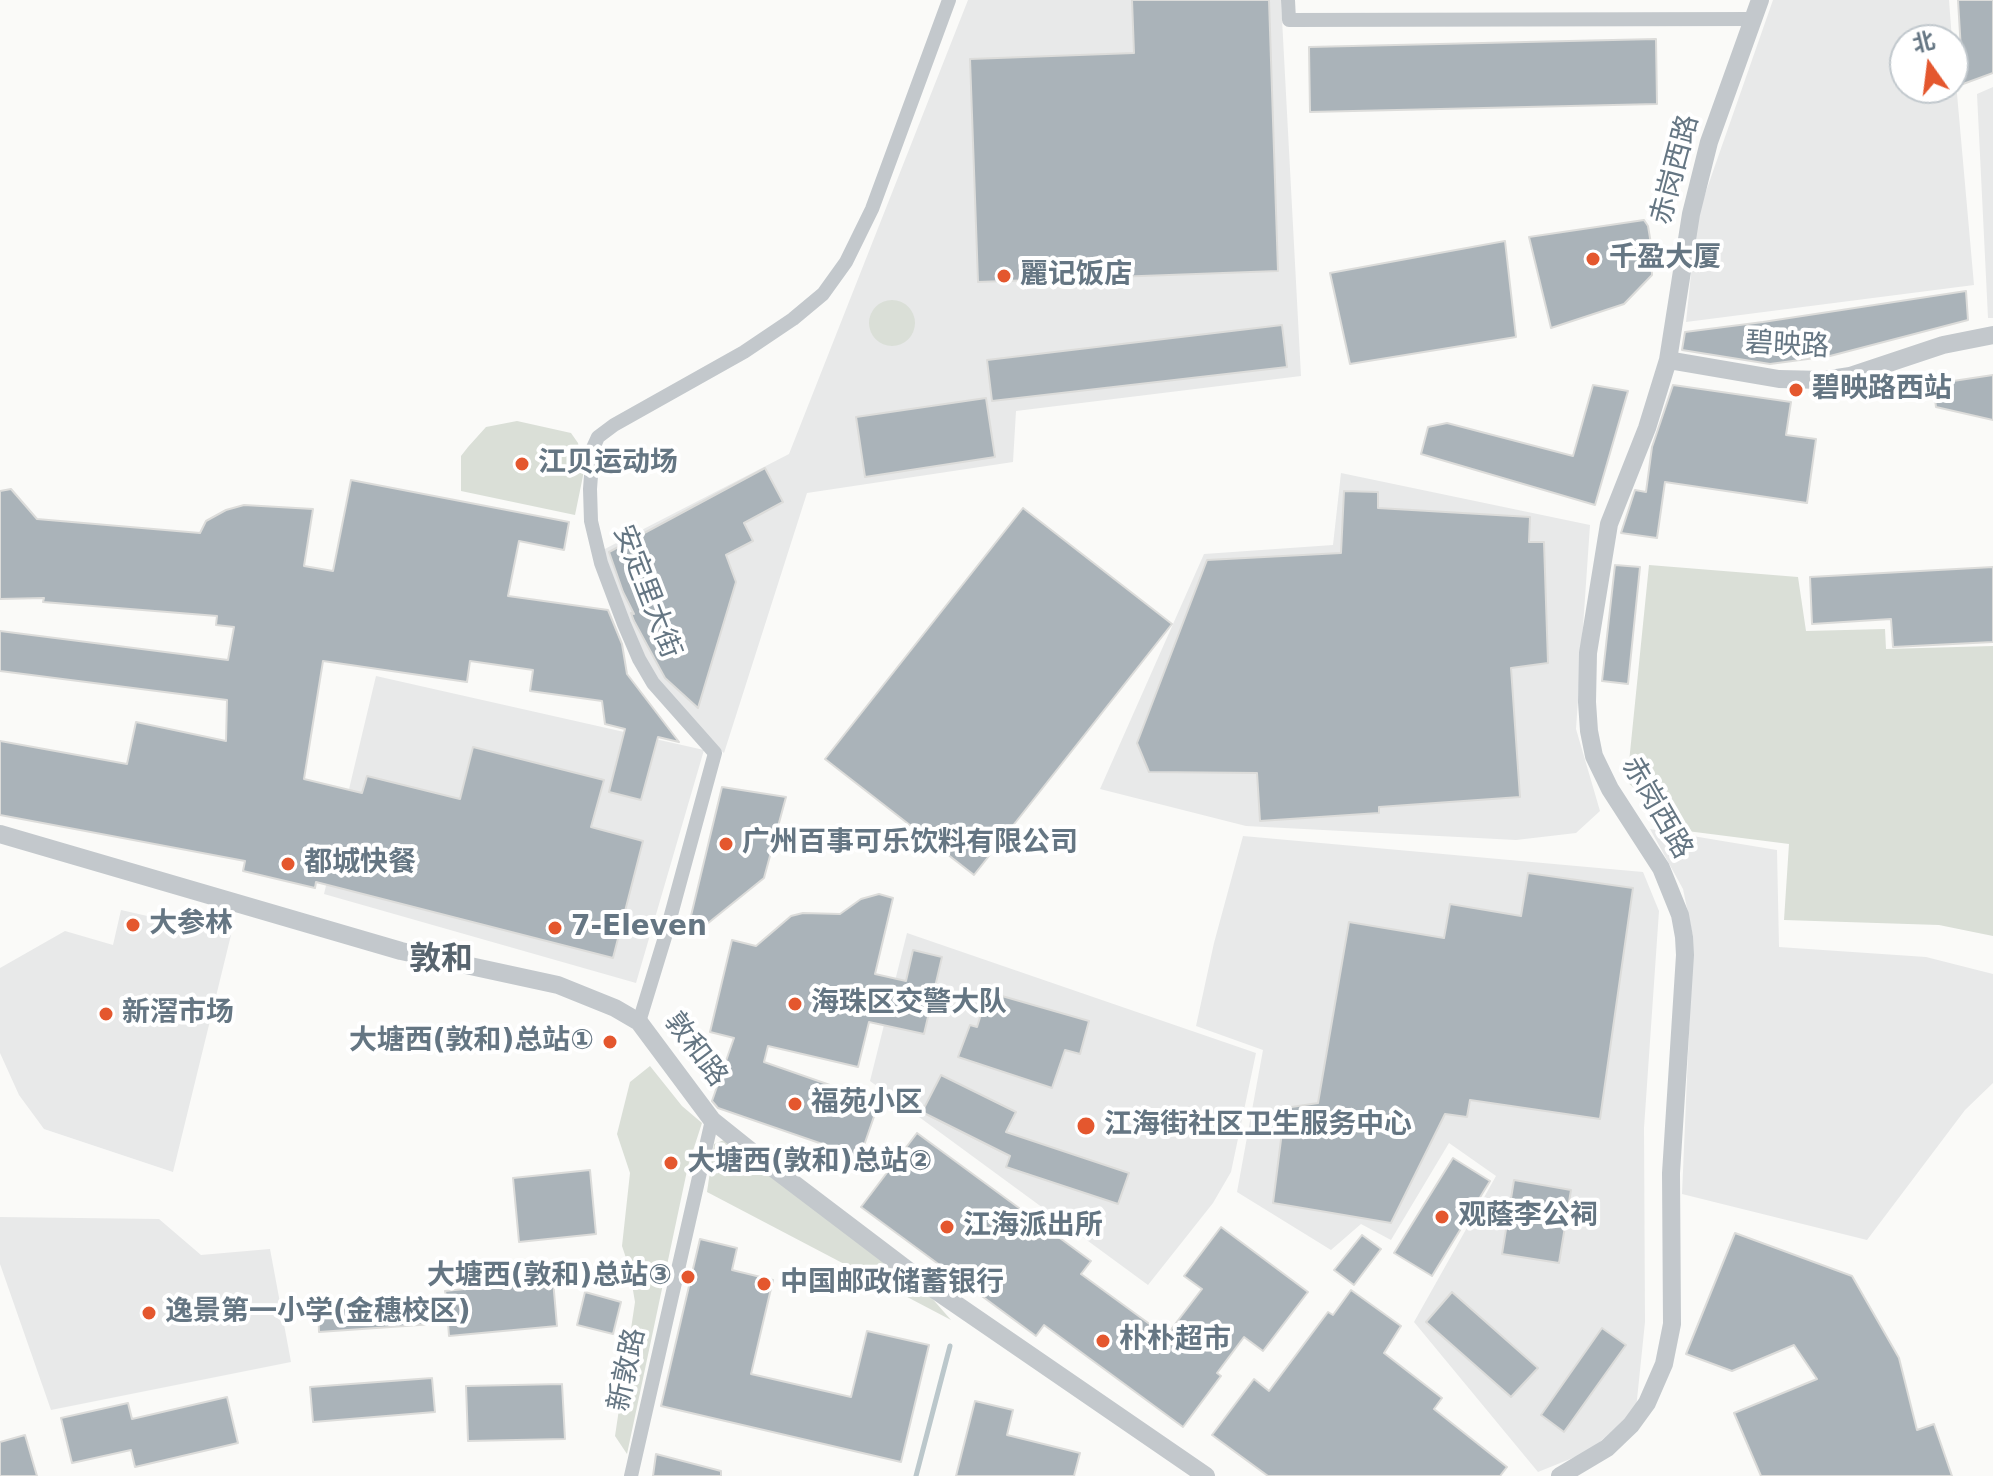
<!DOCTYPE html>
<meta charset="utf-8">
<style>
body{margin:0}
#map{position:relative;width:1993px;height:1476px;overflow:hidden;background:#fafaf8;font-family:"DejaVu Sans","Noto Sans SC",sans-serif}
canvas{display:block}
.north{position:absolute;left:1889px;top:24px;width:80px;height:80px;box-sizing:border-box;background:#fff;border:2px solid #c1c8cd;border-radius:50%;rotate:346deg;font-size:22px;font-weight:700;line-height:32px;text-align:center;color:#657683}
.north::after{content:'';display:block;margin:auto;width:28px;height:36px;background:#e4572e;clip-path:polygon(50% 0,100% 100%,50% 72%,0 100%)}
</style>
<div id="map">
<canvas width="1993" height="1476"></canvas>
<div class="north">北</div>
</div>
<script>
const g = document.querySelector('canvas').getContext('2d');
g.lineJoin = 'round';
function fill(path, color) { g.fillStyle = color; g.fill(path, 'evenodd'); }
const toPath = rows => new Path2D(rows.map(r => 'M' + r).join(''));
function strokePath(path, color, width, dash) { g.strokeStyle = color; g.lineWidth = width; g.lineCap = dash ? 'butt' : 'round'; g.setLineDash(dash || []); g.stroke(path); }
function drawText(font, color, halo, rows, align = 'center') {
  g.font = font + ' "DejaVu Sans","Noto Sans SC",sans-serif'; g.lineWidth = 8; g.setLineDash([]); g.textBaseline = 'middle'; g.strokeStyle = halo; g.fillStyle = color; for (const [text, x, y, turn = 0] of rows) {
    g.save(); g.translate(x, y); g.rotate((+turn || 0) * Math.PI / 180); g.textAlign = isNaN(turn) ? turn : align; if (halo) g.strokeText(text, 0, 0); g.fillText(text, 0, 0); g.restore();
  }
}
const built = toPath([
 [968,0,1281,0,1301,376,1016,411,1013,462,807,493,724,753,703,737,645,663,599,552,789,454],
 [1773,0,1949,0,1952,40,1905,40,1905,88,1953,88,1953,49,1974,285,1686,322,1697,217],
 [1993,87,1993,318,1988,318,1977,94],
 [1341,473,1590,525,1576,729,1600,811,1576,833,1516,840,1246,826,1100,789,1204,554,1333,545],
 [376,676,704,750,636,983,324,894],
 [1650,829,1777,850,1779,947,1926,957,1993,974,1993,1083,1965,1110,1867,1240,1682,1194,1693,937,1683,889],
 [1243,836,1643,872,1659,911,1644,1128,1645,1322,1636,1409,1590,1451,1538,1472,1414,1322,1496,1176,1449,1143,1391,1240,1361,1224,1331,1250,1237,1192,1263,1050,1196,1026,1214,943],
 [121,910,231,935,173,1172,44,1129,19,1095,0,1053,0,968,65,931,113,945],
 [907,933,1256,1053,1231,1172,1213,1203,1148,1285,870,1081],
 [0,1217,159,1219,201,1255,270,1249,291,1362,51,1410,0,1264]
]);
const green = toPath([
 '869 323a23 23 0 1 1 46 0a23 23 0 1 1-46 0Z',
 [517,421,571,433,578,443,584,471,575,515,461,491,461,456,468,447,486,427],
 [1649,565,1798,577,1806,631,1885,629,1886,649,1993,646,1993,936,1939,925,1784,920,1789,844,1687,831,1627,782],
 [650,1066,682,1106,702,1123,688,1166,627,1454,615,1436,635,1302,629,1267,622,1246,630,1173,617,1134,630,1082],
 [724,1140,923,1288,951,1320,707,1192,714,1144]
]);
const stream = toPath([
 [916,1476,950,1346]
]);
const building = toPath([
 [1132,0,1269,0,1278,271,978,282,970,59,1134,53,1132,0],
 [1958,0,1993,0,1993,73,1963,84,1958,0],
 [1656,39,1657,104,1310,112,1309,47,1656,39],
 [1644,220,1648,226,1651,244,1652,275,1624,304,1551,328,1529,237,1644,220],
 [1505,241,1516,337,1350,364,1330,273,1505,241],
 [1966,291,1968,320,1830,356,1770,364,1682,350,1685,332,1763,322,1966,291],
 [1282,325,1287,367,992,401,987,360,1282,325],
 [1993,375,1993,420,1936,407,1933,384,1993,375],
 [1593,385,1628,391,1595,505,1421,454,1428,427,1447,423,1573,456,1593,385],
 [1673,385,1791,402,1786,435,1816,439,1807,503,1665,482,1657,538,1621,533,1635,490,1646,492,1652,447,1673,385],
 [986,398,995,457,865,477,856,417,986,398],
 [765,468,783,502,744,523,753,541,726,555,736,582,698,708,665,678,634,621,631,613,634,614,623,592,609,552,765,468],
 [351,480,569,522,564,550,519,541,508,596,608,610,622,644,627,674,679,742,658,737,641,800,609,792,625,729,605,724,602,701,530,691,533,670,470,661,467,682,323,661,304,779,362,793,367,776,460,799,473,747,604,780,591,827,643,841,613,958,316,882,315,888,243,871,245,861,0,815,0,741,127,764,136,722,226,741,227,700,0,671,0,631,228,660,234,627,216,625,217,616,43,602,44,598,0,599,0,491,11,489,37,519,200,533,206,521,226,510,244,505,313,509,304,566,333,571,351,480],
 [1344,491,1378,492,1378,508,1530,517,1529,542,1544,542,1548,663,1511,668,1520,797,1379,807,1379,813,1260,821,1257,773,1149,772,1137,743,1207,560,1341,553,1344,491],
 [1023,508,1172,624,974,875,825,759,1023,508],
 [1615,565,1640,567,1628,684,1602,681,1615,565],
 [1993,567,1993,642,1893,647,1891,619,1812,624,1810,577,1993,567],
 [722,787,786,797,764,878,707,924,690,920,722,787],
 [1528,873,1633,888,1600,1119,1470,1100,1467,1117,1445,1114,1391,1223,1273,1203,1285,1108,1318,1103,1349,922,1444,938,1450,904,1521,916,1528,873],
 [879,894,893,898,875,974,906,981,913,950,942,957,924,1034,869,1022,858,1067,768,1046,764,1062,870,1099,878,1105,860,1157,718,1108,712,1101,734,1038,710,1032,732,940,756,946,791,916,803,913,840,914,861,899,879,894],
 [988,992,1089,1021,1080,1054,1065,1050,1052,1088,958,1057,970,1025,977,1027,988,992],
 [941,1075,1016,1112,1006,1132,1129,1173,1118,1204,1006,1167,1010,1156,922,1112,941,1075],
 [917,1133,1091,1261,1081,1274,1166,1336,1202,1289,1184,1276,1221,1227,1308,1292,1263,1351,1244,1337,1217,1373,1221,1376,1183,1427,1044,1325,1036,1336,861,1207,917,1133],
 [1453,1158,1490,1181,1432,1276,1394,1253,1453,1158],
 [590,1170,596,1234,519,1242,513,1178,590,1170],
 [1514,1180,1571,1190,1559,1263,1502,1254,1514,1180],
 [1735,1233,1852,1276,1899,1358,1917,1430,1934,1424,1952,1476,1761,1476,1734,1413,1817,1379,1794,1345,1732,1371,1686,1354,1735,1233],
 [1362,1235,1381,1249,1354,1285,1334,1270,1362,1235],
 [700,1239,737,1248,732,1270,773,1280,751,1374,851,1397,867,1331,929,1345,901,1462,661,1406,700,1239],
 [553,1280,557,1326,449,1336,448,1323,319,1332,318,1306,446,1297,445,1291,553,1280],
 [1351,1290,1401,1326,1384,1353,1442,1398,1434,1409,1507,1467,1500,1476,1268,1476,1212,1435,1254,1379,1269,1391,1328,1312,1333,1315,1351,1290],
 [585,1292,621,1302,613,1334,577,1325,585,1292],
 [1452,1292,1538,1368,1511,1397,1426,1322,1452,1292],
 [1602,1328,1626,1345,1564,1432,1541,1415,1602,1328],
 [432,1378,435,1412,313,1422,310,1387,432,1378],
 [562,1384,565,1439,468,1441,466,1386,562,1384],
 [227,1397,238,1443,135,1467,131,1450,72,1463,61,1418,128,1403,132,1419,227,1397],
 [975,1401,1013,1410,1007,1435,1080,1453,1074,1476,956,1476,975,1401],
 [25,1435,37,1476,0,1476,0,1442,25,1435],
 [656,1454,721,1471,721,1476,653,1476,656,1454]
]);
const minor = toPath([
 [1288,0,1289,20,1754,19],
 [639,1022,665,937,715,753,653,683,639,659,624,624,601,563,591,521,590,489,593,448,598,437,614,425,744,352,793,319,823,294,846,262,872,209,949,0],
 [631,1476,712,1120]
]);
const tertiary = toPath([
 [1668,360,1779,379,1824,380,1850,376,1943,345,1993,335],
 [0,834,401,951,558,985,615,1008,639,1022,712,1120,752,1152,922,1281,1206,1476],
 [1560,1476,1607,1448,1631,1425,1647,1403,1664,1364,1672,1324,1671,1173,1685,955,1684,937,1680,915,1661,868,1610,789,1594,756,1589,731,1587,702,1588,653,1609,524,1647,428,1668,360,1691,214,1709,142,1760,0]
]);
const markers = [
 [1593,259,8,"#e4572e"],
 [1004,276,8,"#e4572e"],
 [1796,390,8,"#e4572e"],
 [522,464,8,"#e4572e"],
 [726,844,8,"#e4572e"],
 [288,864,8,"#e4572e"],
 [133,925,8,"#e4572e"],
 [555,928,8,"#e4572e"],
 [795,1004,8,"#e4572e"],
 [106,1014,8,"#e4572e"],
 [610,1042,8,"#e4572e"],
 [795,1104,8,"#e4572e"],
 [1086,1126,10,"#e4572e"],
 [671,1163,8,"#e4572e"],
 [1442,1217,8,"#e4572e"],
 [947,1227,8,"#e4572e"],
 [688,1277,8,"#e4572e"],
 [764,1284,8,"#e4572e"],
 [149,1313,8,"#e4572e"],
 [1103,1341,8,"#e4572e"]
];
const streetNames = [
 ["赤岗西路",1676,170,-75],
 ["碧映路",1787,346,3],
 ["安定里大街",646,592,69],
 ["赤岗西路",1656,808,60],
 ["敦和路",695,1050,53],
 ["新敦路",628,1370,-78]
];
const poiNames = [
 ["千盈大厦",1609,259],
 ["麗记饭店",1020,276],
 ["碧映路西站",1812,390],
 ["江贝运动场",538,464],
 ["广州百事可乐饮料有限公司",742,844],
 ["都城快餐",304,864],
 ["大参林",149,925],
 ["7-Eleven",571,928],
 ["海珠区交警大队",811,1004],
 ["新滘市场",122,1014],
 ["大塘西(敦和)总站①",594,1042,"right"],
 ["福苑小区",811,1104],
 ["江海街社区卫生服务中心",1104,1126],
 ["大塘西(敦和)总站②",687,1163],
 ["观蔭李公祠",1458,1217],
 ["江海派出所",963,1227],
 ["大塘西(敦和)总站③",672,1277,"right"],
 ["中国邮政储蓄银行",780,1284],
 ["逸景第一小学(金穗校区)",165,1313],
 ["朴朴超市",1119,1341]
];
const quarterNames = [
 ["敦和",441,961]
];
fill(built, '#e8e9e9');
fill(green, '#dadfd7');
strokePath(stream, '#bbc7cb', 5);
fill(building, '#aab3b9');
strokePath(building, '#dcdcda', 2);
strokePath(minor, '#c3c8cc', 14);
strokePath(tertiary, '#c3c8cc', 18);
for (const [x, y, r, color] of markers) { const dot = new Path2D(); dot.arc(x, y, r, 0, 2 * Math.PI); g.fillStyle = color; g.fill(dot); strokePath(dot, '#fff', 3); }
drawText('28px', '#657683', '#fff', streetNames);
drawText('bold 28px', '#657683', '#fff', poiNames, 'left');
drawText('bold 32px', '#57646e', '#fff', quarterNames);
</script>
